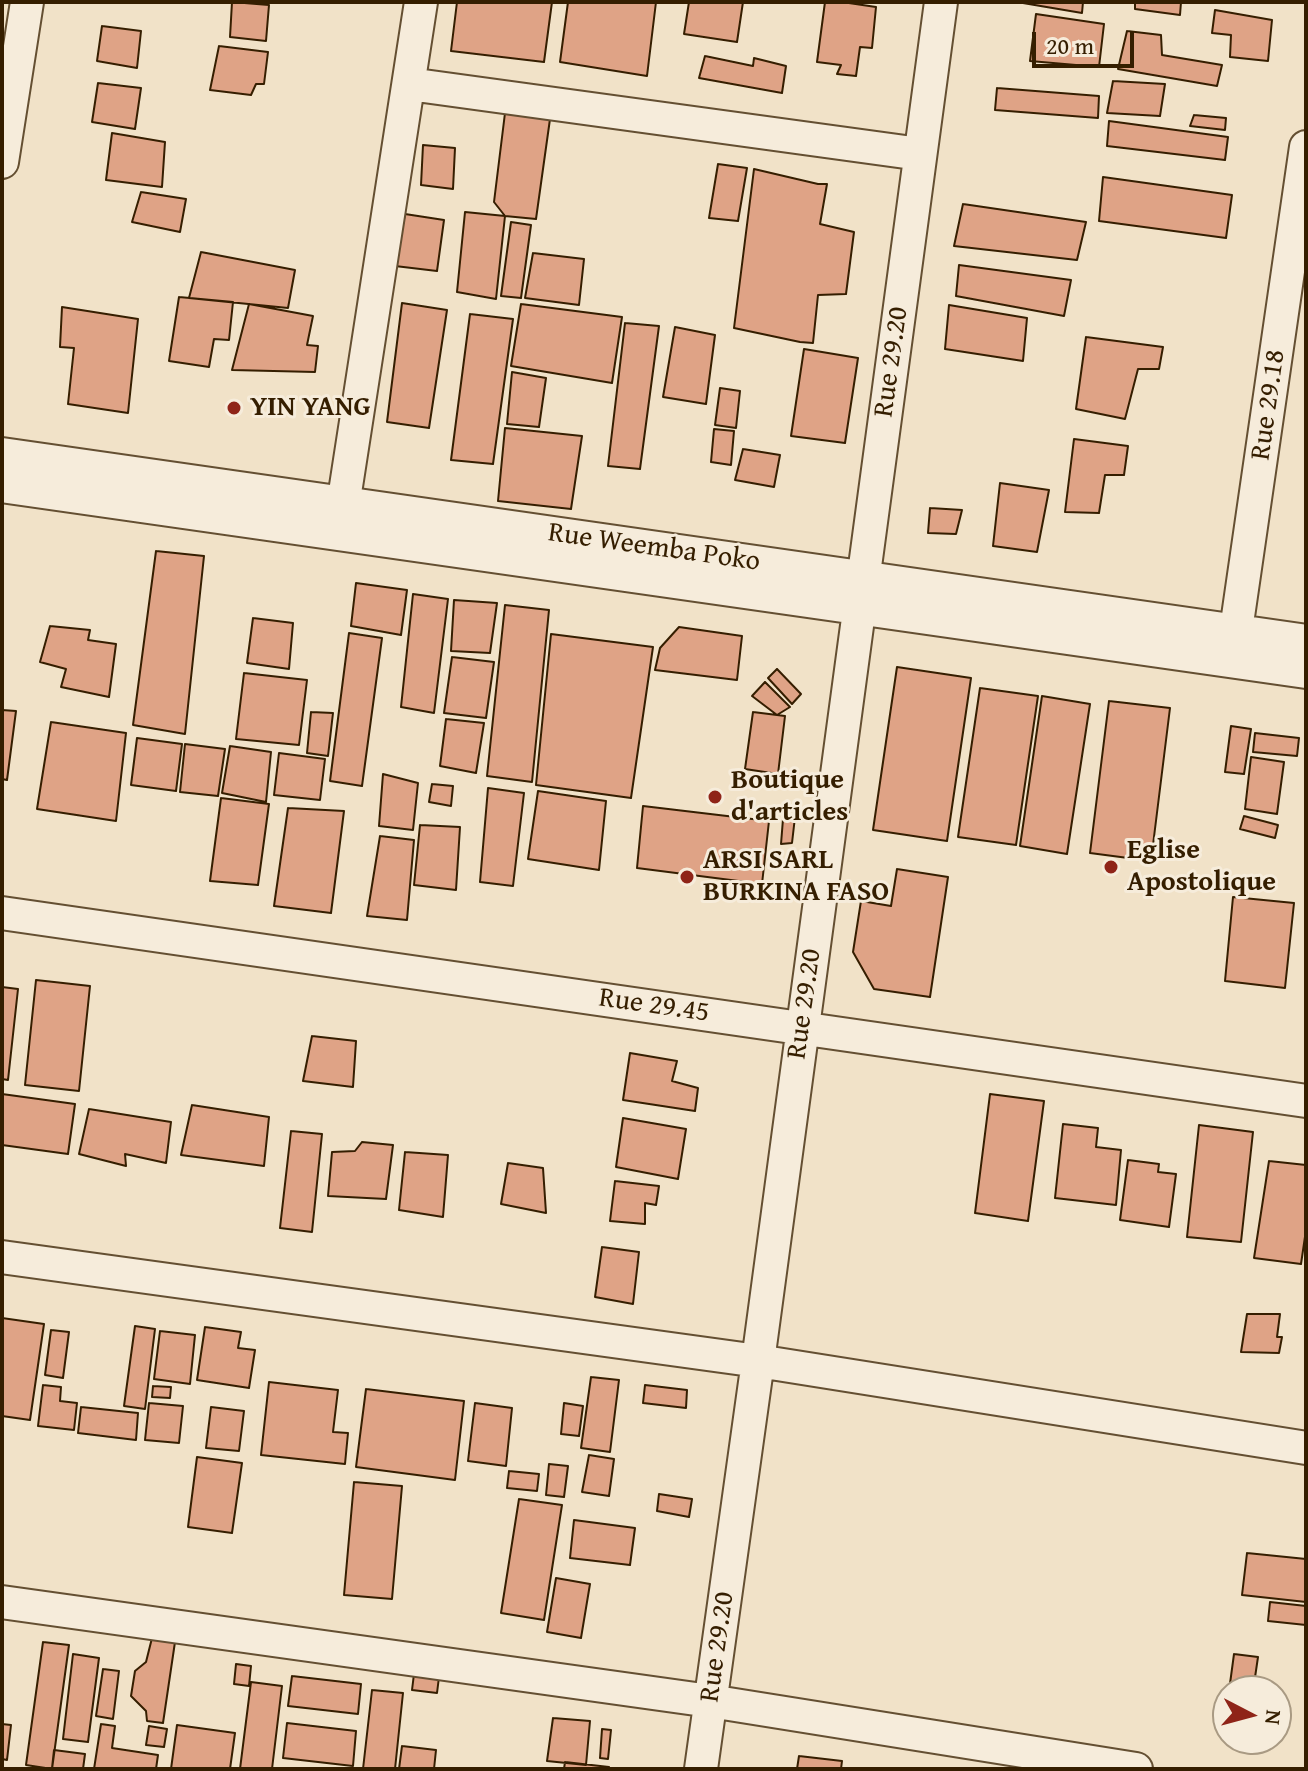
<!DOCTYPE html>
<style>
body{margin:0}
#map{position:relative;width:1308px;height:1771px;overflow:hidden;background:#f1e2c8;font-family:"Gentium Book Plus",serif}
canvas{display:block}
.frame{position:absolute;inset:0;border:4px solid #351e00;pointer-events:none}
.north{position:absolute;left:1212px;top:1675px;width:80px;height:80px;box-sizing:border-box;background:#f6ecdb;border:2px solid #a99a83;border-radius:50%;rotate:96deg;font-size:22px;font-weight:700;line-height:32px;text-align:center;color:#351e00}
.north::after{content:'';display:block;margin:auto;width:28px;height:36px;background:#8f2418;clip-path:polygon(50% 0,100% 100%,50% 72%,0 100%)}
.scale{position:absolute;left:1032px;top:32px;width:102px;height:36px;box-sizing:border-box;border:4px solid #351e00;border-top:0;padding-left:10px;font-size:24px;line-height:28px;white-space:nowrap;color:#351e00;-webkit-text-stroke:6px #f6ecdb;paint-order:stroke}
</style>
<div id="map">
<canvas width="1308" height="1771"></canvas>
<div class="frame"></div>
<div class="north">N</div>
<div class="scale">20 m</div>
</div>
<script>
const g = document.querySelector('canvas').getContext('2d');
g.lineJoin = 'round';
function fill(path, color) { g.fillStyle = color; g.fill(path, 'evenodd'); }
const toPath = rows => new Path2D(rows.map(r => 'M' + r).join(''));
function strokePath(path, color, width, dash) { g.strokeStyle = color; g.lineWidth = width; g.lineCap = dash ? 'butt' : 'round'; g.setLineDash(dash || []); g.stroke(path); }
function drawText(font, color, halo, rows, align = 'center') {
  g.font = font + ' "Gentium Book Plus",serif'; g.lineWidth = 6; g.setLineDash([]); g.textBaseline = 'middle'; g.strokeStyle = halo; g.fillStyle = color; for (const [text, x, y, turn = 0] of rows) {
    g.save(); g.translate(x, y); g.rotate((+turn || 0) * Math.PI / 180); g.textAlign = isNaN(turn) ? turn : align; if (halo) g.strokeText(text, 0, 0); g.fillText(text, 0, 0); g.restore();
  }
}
const building = toPath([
 [232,2,269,5,266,41,230,37,232,2],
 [457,2,552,2,544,62,451,51,457,2],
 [568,2,656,2,647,76,560,62,568,2],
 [689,2,743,2,737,42,684,34,689,2],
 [825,2,842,2,876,7,872,48,860,47,856,76,837,74,841,65,817,62,825,2],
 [1017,2,1083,2,1082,13,1017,2],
 [1135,2,1181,2,1180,15,1135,9,1135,2],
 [1215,10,1272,20,1268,61,1230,57,1231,35,1212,33,1215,10],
 [1036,14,1104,24,1099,67,1030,61,1036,14],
 [102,26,141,31,137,68,97,61,102,26],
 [1127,31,1161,35,1162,55,1222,65,1217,86,1118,69,1127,31],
 [219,46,268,52,264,84,256,84,251,95,210,90,219,46],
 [705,56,753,66,754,58,786,66,782,93,699,78,705,56],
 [1113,81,1165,84,1160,116,1107,113,1113,81],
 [98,83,141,88,135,129,92,122,98,83],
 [997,88,1099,96,1098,118,995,110,997,88],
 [505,113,550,119,536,219,505,216,494,202,505,113],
 [1194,115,1226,118,1225,130,1190,126,1194,115],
 [1109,121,1228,137,1225,160,1107,146,1109,121],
 [112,133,165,142,162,187,106,180,112,133],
 [423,145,455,148,453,189,421,185,423,145],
 [718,164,747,168,738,221,709,218,718,164],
 [754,169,818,184,827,184,820,224,854,232,846,294,818,295,813,343,800,342,734,328,754,169],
 [1103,177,1232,195,1226,238,1099,221,1103,177],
 [141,192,186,199,180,232,132,222,141,192],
 [963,204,1086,222,1077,260,954,246,963,204],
 [465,212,505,216,496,299,457,292,465,212],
 [405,214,444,220,437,271,395,266,405,214],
 [511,222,531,225,521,298,501,296,511,222],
 [201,252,295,270,288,308,189,298,201,252],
 [533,253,584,259,579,305,525,298,533,253],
 [959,265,1071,280,1064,316,956,296,959,265],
 [179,297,233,302,229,340,214,339,209,367,169,361,179,297],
 [402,303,447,310,429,428,387,422,402,303],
 [249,304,313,316,307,345,318,346,315,372,232,370,249,304],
 [521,304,622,317,612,383,511,366,521,304],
 [949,305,1027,318,1023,361,945,349,949,305],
 [62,307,138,319,128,413,68,404,74,348,60,347,62,307],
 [470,314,513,319,493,464,451,460,470,314],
 [625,323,659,326,640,469,608,466,625,323],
 [675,327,715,335,706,404,663,397,675,327],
 [1086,337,1163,347,1159,369,1138,369,1125,419,1076,409,1086,337],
 [804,349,858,358,845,443,791,436,804,349],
 [512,372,546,378,539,427,507,424,512,372],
 [720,388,740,391,736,428,715,425,720,388],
 [505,428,582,436,571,509,498,501,505,428],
 [714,429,734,431,731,465,711,462,714,429],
 [1074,439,1128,446,1124,475,1105,475,1099,513,1065,512,1074,439],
 [743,449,780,455,774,487,735,480,743,449],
 [1000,483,1049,490,1037,552,993,546,1000,483],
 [930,508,962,510,956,534,928,533,930,508],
 [156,551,204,556,185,734,133,725,156,551],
 [356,583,407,590,401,635,351,626,356,583],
 [413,594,448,599,434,713,401,707,413,594],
 [454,600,497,603,490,653,451,651,454,600],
 [505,605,549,610,532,782,487,776,505,605],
 [253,618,293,623,289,669,247,663,253,618],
 [50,626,90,630,88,640,116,644,109,697,61,687,66,669,40,662,50,626],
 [679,627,742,636,737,680,655,670,660,648,679,627],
 [349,633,382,638,362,786,330,781,349,633],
 [551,634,653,647,631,798,536,785,551,634],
 [452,657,494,662,486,718,444,713,452,657],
 [897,667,971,678,947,841,873,830,897,667],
 [777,669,801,694,792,704,768,678,777,669],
 [244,673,307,680,299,745,236,739,244,673],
 [765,682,790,707,777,715,752,696,765,682],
 [980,688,1038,696,1016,845,958,837,980,688],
 [1042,696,1090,704,1067,854,1020,846,1042,696],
 [1109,701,1170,708,1151,861,1090,853,1109,701],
 [2,710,16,711,7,780,2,779,2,710],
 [311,712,333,713,328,756,307,753,311,712],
 [753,712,785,716,778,774,745,769,753,712],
 [446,719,484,723,476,773,440,766,446,719],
 [51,722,126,733,116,821,37,809,51,722],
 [1231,726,1251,729,1244,774,1225,772,1231,726],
 [1255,733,1299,738,1297,756,1253,752,1255,733],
 [137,738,182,744,176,791,131,785,137,738],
 [185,744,225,749,218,796,180,792,185,744],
 [230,746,271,752,266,802,222,793,230,746],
 [279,753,325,759,320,800,274,795,279,753],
 [1251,757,1284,762,1277,814,1245,809,1251,757],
 [383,774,418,783,413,830,379,826,383,774],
 [432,784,453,786,451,806,429,802,432,784],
 [488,788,524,793,513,886,480,882,488,788],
 [538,791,606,801,599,870,528,859,538,791],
 [221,798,269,804,258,885,210,881,221,798],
 [643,806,769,821,762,884,637,868,643,806],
 [288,808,344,811,331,913,274,906,288,808],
 [1244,816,1278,825,1275,838,1240,829,1244,816],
 [795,817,792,843,781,844,783,819,795,817],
 [420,825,460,827,456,890,414,885,420,825],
 [380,836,414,840,407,920,367,916,380,836],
 [897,869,948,877,930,997,874,989,853,952,861,901,891,906,897,869],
 [1233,897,1294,903,1285,988,1225,981,1233,897],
 [36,980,90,986,79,1091,25,1085,36,980],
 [2,987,18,989,8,1080,2,1079,2,987],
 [312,1036,356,1041,353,1087,303,1081,312,1036],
 [630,1053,677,1061,672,1081,698,1088,695,1111,623,1100,630,1053],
 [2,1094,75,1104,68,1154,2,1145,2,1094],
 [990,1094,1044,1101,1028,1221,975,1213,990,1094],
 [192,1105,269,1117,264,1166,181,1155,192,1105],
 [89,1109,171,1122,166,1163,125,1154,126,1166,79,1154,89,1109],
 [623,1118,686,1129,678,1179,616,1167,623,1118],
 [1063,1124,1098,1128,1096,1147,1121,1150,1116,1205,1055,1198,1063,1124],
 [1199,1125,1253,1132,1241,1242,1187,1237,1199,1125],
 [291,1131,322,1134,312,1232,280,1228,291,1131],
 [362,1142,393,1145,386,1199,328,1196,332,1152,355,1151,362,1142],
 [405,1152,448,1155,443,1217,399,1210,405,1152],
 [1128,1160,1159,1164,1158,1172,1176,1174,1169,1227,1120,1220,1128,1160],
 [1269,1161,1306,1165,1306,1230,1301,1264,1254,1258,1269,1161],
 [508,1163,543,1168,546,1213,501,1204,508,1163],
 [615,1181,659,1186,656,1205,645,1203,645,1224,610,1221,615,1181],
 [602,1247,639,1252,633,1304,595,1297,602,1247],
 [1247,1314,1280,1314,1277,1337,1282,1337,1279,1353,1241,1352,1247,1314],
 [2,1318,44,1324,30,1420,2,1416,2,1318],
 [135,1326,155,1329,145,1409,124,1406,135,1326],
 [205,1327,241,1332,238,1348,255,1350,249,1388,197,1380,205,1327],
 [51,1330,69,1332,63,1378,45,1375,51,1330],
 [160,1331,195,1335,190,1384,154,1379,160,1331],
 [591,1377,619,1380,610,1452,581,1448,591,1377],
 [269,1382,338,1390,333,1432,348,1433,345,1464,261,1455,269,1382],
 [43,1385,61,1387,60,1401,77,1403,74,1430,38,1426,43,1385],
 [645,1385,687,1390,686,1408,643,1403,645,1385],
 [153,1386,171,1387,170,1398,152,1397,153,1386],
 [366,1389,464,1401,455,1480,356,1467,366,1389],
 [149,1403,183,1406,179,1443,145,1440,149,1403],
 [475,1403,512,1408,506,1466,468,1461,475,1403],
 [564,1403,583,1406,579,1436,561,1434,564,1403],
 [81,1407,138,1413,136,1440,78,1433,81,1407],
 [211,1407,244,1411,239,1451,206,1448,211,1407],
 [589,1455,614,1459,609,1496,582,1492,589,1455],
 [197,1457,242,1463,232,1533,188,1527,197,1457],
 [549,1464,568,1466,564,1497,546,1495,549,1464],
 [509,1471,539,1474,537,1491,507,1488,509,1471],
 [354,1482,402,1486,392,1599,344,1595,354,1482],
 [659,1494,692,1499,689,1517,657,1511,659,1494],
 [519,1499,562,1505,544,1620,501,1613,519,1499],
 [574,1520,635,1528,630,1565,570,1558,574,1520],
 [1247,1553,1306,1559,1306,1602,1242,1595,1247,1553],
 [556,1578,590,1584,581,1638,547,1632,556,1578],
 [1270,1602,1306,1606,1306,1625,1268,1621,1270,1602],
 [152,1638,175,1642,163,1723,147,1721,146,1711,131,1696,135,1671,146,1662,152,1638],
 [43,1642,69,1645,52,1769,26,1765,43,1642],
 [73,1654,99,1658,88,1742,63,1739,73,1654],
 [1234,1654,1258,1657,1253,1691,1229,1691,1234,1654],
 [236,1664,251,1666,249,1686,234,1684,236,1664],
 [103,1669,119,1671,113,1719,96,1716,103,1669],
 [414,1674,439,1677,437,1693,412,1690,414,1674],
 [292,1676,361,1684,358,1714,288,1706,292,1676],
 [251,1682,282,1686,272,1769,240,1769,251,1682],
 [372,1690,403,1693,395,1769,363,1769,372,1690],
 [553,1718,590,1721,586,1765,547,1761,553,1718],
 [287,1723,356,1731,353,1766,283,1758,287,1723],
 [2,1724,11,1725,7,1760,2,1759,2,1724],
 [101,1724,115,1726,112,1748,158,1755,156,1769,94,1769,101,1724],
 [177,1725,235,1733,230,1769,171,1769,177,1725],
 [149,1726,167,1729,164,1747,146,1745,149,1726],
 [602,1729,611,1730,608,1759,600,1758,602,1729],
 [402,1746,436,1750,434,1769,399,1769,402,1746],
 [54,1750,85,1754,83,1769,52,1768,54,1750],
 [799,1756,842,1761,841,1769,797,1769,799,1756],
 [565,1762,609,1767,608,1769,564,1769,565,1762]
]);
const minor = toPath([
 [409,84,920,154],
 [2,162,27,2],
 [2,454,1306,641],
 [2,486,1306,672],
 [340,525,421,2],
 [1233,651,1306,147],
 [2,913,1306,1101],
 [2,1257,758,1361,1306,1448],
 [2,1602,710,1701,1136,1769],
 [701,1769,758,1361,941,2]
]);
const markers = [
 [234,408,8,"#8f2418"],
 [715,797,8,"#8f2418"],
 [1111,867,8,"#8f2418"],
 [687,877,8,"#8f2418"]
];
const streetNames = [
 ["Rue 29.20",892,362,-82],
 ["Rue 29.18",1269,405,-82],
 ["Rue Weemba Poko",654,548,8],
 ["Rue 29.20",805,1004,-82],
 ["Rue 29.45",654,1006,8],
 ["Rue 29.20",718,1647,-82]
];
const poiNames = [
 ["YIN YANG",250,408],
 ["Boutique",731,781],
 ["d'articles",731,813],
 ["Eglise",1127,851],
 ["Apostolique",1127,883],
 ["ARSI SARL",703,861],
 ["BURKINA FASO",703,893]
];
fill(building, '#dfa386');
strokePath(building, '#351e00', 2);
strokePath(minor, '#644f32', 36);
strokePath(minor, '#f6ecdb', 32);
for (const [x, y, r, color] of markers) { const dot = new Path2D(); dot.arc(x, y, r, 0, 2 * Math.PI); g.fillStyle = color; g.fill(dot); strokePath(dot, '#f6ecdb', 3); }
drawText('28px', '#351e00', '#f6ecdb', streetNames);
drawText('bold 28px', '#351e00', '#f6ecdb', poiNames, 'left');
</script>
